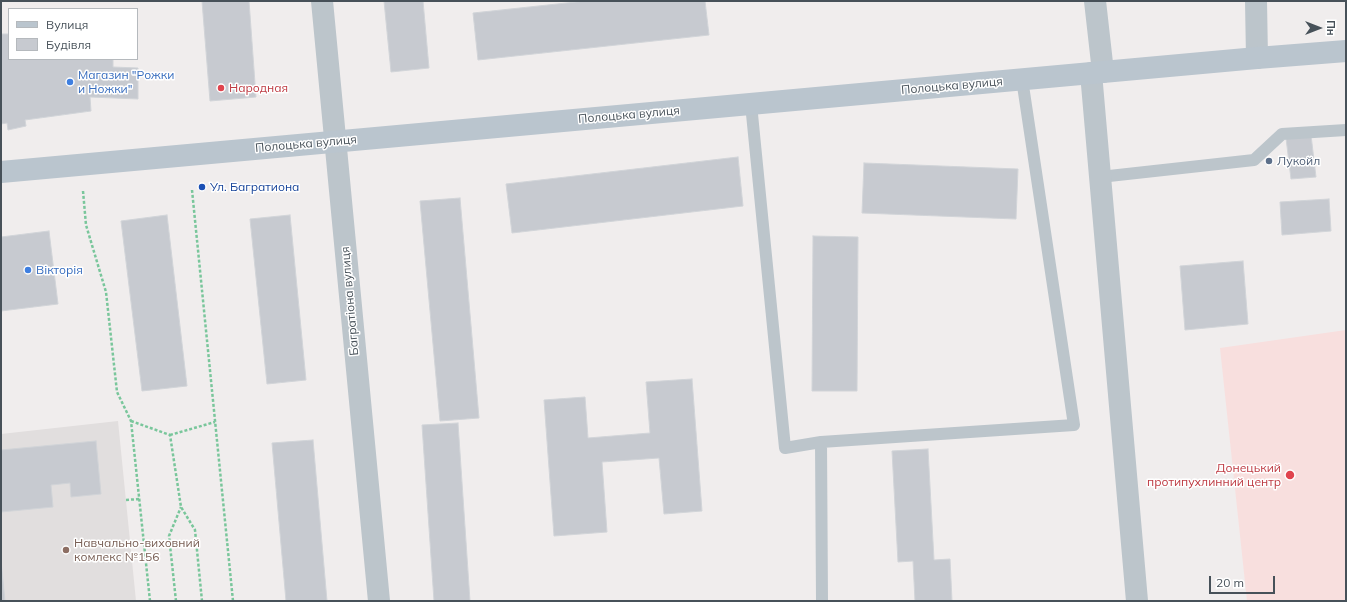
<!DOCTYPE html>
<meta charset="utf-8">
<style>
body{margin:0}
#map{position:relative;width:1347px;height:602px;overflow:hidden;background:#f0eded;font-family:Mulish,sans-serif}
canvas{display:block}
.frame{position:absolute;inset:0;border:2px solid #475159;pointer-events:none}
.legend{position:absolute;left:8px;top:8px;width:130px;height:52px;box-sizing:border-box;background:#fff;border:1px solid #b5b9bd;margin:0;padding:5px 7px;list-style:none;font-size:12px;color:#475159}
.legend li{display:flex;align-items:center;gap:8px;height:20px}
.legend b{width:20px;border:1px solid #b5b9bd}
.north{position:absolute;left:1299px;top:8px;width:40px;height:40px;-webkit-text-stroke:3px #fff;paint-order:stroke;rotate:90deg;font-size:11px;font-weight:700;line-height:16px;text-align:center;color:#475159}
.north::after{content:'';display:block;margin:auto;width:14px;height:18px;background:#475159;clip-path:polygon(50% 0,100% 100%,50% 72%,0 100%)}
.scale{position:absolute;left:1209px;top:576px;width:66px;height:18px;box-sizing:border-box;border:2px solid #475159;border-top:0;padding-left:5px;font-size:12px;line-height:14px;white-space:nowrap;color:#475159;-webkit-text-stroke:3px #fff;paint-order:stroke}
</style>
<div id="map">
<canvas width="1347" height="602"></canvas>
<div class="frame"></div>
<ul class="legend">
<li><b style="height:5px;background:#bac5ce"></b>Вулиця</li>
<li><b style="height:11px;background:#c7cad0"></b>Будівля</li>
</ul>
<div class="north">Пн</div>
<div class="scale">20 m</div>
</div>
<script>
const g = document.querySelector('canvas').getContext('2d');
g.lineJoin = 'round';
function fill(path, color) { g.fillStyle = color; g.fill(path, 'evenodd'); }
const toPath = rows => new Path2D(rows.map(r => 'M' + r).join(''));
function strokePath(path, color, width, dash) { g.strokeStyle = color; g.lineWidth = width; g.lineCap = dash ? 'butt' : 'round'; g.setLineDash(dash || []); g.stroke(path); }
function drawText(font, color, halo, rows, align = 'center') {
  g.font = font + ' Mulish,sans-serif'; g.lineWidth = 3; g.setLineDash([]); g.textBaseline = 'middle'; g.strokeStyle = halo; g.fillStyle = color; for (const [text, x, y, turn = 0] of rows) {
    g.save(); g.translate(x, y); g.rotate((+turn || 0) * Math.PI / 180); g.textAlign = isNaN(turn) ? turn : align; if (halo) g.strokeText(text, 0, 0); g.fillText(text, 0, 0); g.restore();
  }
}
const education = toPath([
 [118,421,136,601,1,601,1,434]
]);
const medical = toPath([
 [1346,330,1346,601,1247,601,1220,348]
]);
const building = toPath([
 [202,1,249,1,256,97,210,101,202,1],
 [384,1,423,1,429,68,391,72,384,1],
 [585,1,705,1,709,35,478,60,473,13,585,1],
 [1,34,9,34,9,59,113,59,113,67,138,68,138,99,90,97,91,111,25,120,26,126,8,130,7,123,1,124,1,34],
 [1311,135,1316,177,1291,179,1286,138,1311,135],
 [738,157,743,206,512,233,506,184,738,157],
 [864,163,1018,169,1016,219,862,213,864,163],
 [460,198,479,418,440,421,420,201,460,198],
 [1329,199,1331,231,1282,235,1280,202,1329,199],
 [167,215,187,386,142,391,121,221,167,215],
 [290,215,306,380,267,384,250,219,290,215],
 [49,231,58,304,1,311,1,237,49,231],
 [813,236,858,237,857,391,812,391,813,236],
 [1243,261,1248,324,1185,330,1180,266,1243,261],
 [692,379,702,511,664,514,659,458,602,462,607,532,554,536,544,400,585,397,588,438,650,433,646,382,692,379],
 [458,423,470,601,434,601,422,425,458,423],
 [313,440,327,601,286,601,272,443,313,440],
 [96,441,101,494,71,497,70,483,51,485,53,507,1,512,1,450,96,441],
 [928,449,934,560,950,559,952,601,915,601,913,561,898,562,892,451,928,449],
 [1,561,5,601,1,601,1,561]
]);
const path = toPath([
 [192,190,233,601],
 [83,191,86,225,106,292,117,392,131,421,150,601],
 [131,421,170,435,181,507,195,530,202,601],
 [170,435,215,422],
 [126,500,139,499],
 [176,601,169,536,181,507]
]);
const service = toPath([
 [751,104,785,448,821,442,1074,425,1022,79],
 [1100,177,1254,160,1282,134,1346,130],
 [821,442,822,601]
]);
const minor = toPath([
 [1095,1,1103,72]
]);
const tertiary = toPath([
 [322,1,379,601],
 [1256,1,1257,58],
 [1091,73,1137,601]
]);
const secondary = toPath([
 [1,172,1257,58,1346,51]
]);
const markers = [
 [70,82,4,"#3f7fe0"],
 [221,88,4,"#e0444e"],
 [1269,161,4,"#5c6f8a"],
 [202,187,4,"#1a4fb4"],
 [28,270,4,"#3f7fe0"],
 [1290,475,5,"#e0444e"],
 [66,550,4,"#8d6e63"]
];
const shopNames = [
 ["Магазин \"Рожки",78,75],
 ["и Ножки\"",78,89],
 ["Вікторія",36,270]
];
const streetNames = [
 ["Полоцька вулиця",952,86,-5],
 ["Полоцька вулиця",629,115,-5],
 ["Полоцька вулиця",306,144,-5],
 ["Багратіона вулиця",350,301,-95]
];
const healthNames = [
 ["Народная",229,88],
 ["Донецький",1281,468,"right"],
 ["протипухлинний центр",1281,482,"right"]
];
const serviceNames = [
 ["Лукойл",1277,161]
];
const transitNames = [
 ["Ул. Багратиона",210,187]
];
const educationNames = [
 ["Навчально-виховний",74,543],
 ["комлекс №156",74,557]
];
fill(education, '#e1dede');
fill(medical, '#f8dfde');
fill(building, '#c7cad0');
strokePath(building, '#d1d4d8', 1);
strokePath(path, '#79c69b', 2.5, [3, 2]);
strokePath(service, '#bcc5cb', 12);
strokePath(minor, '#bcc5cb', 22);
strokePath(tertiary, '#bcc5cb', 22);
strokePath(secondary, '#bac5ce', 22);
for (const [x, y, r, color] of markers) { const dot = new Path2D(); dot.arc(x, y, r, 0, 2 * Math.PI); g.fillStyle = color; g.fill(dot); strokePath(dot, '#fff', 1.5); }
drawText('12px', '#366cbe', '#fff', shopNames, 'left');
drawText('12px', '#475159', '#fff', streetNames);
drawText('12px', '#be3a42', '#fff', healthNames, 'left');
drawText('12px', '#4e5e75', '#fff', serviceNames, 'left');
drawText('12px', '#164399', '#fff', transitNames, 'left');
drawText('12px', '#785e54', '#fff', educationNames, 'left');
</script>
